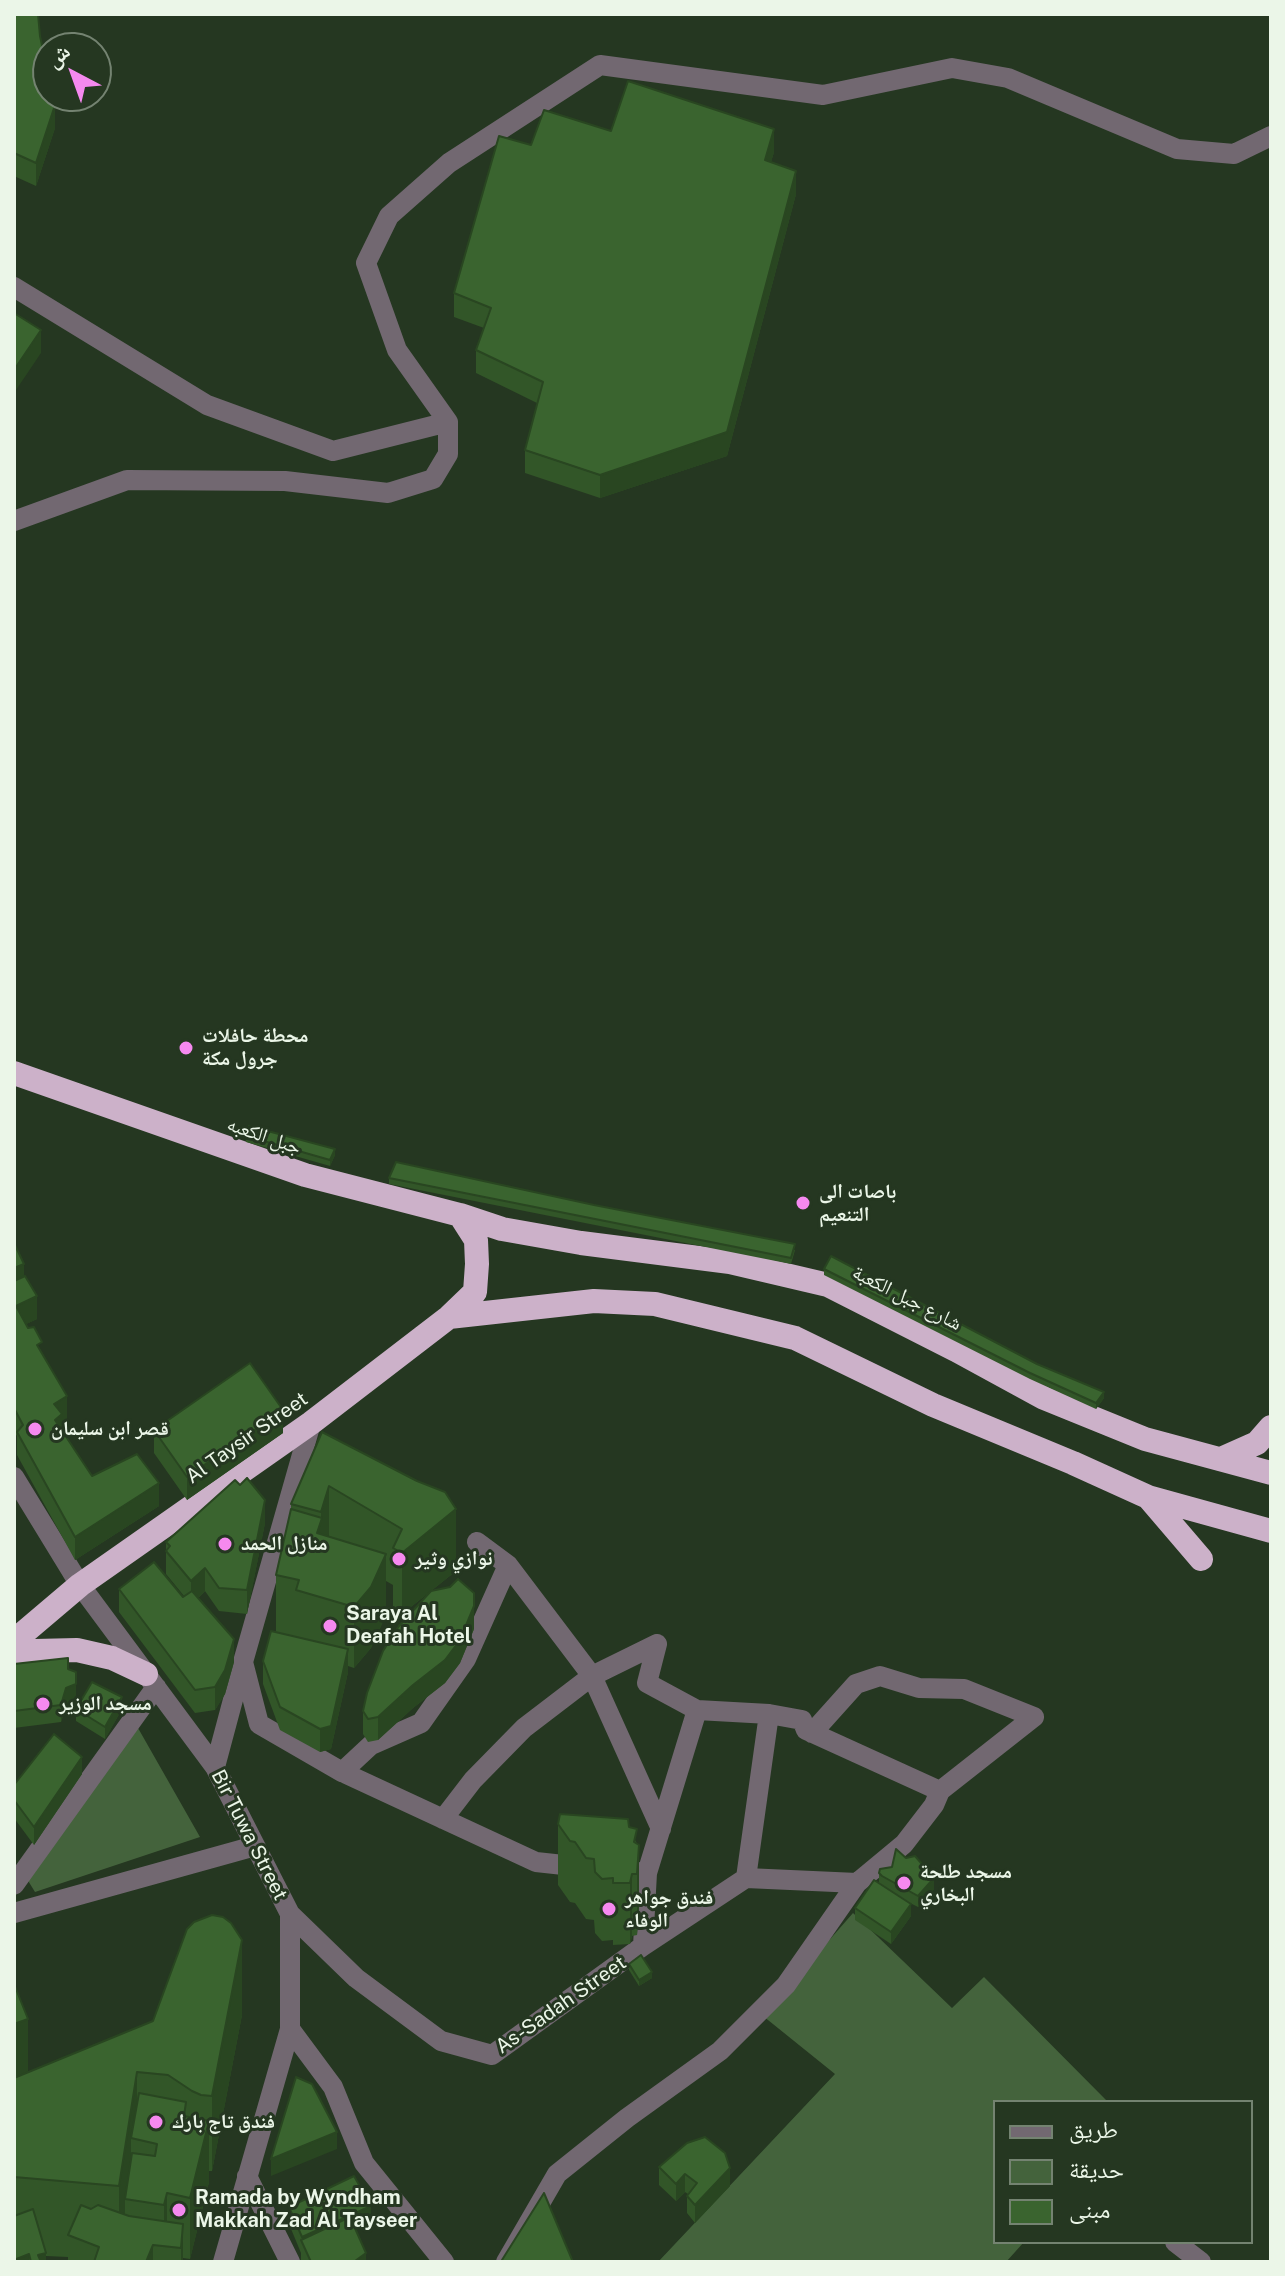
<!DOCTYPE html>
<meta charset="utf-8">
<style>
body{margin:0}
#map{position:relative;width:1285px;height:2276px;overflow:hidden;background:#253721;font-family:"Public Sans","Noto Naskh Arabic",sans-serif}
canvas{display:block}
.frame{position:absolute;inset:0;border:16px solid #ebf6e8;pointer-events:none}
.legend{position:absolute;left:993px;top:2100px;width:260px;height:144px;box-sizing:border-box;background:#253721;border:2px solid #748371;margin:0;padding:10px 14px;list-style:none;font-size:24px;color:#ebf6e8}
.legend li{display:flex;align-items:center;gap:16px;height:40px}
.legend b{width:40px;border:2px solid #748371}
.north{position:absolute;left:32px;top:32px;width:80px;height:80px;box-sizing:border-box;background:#253721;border:2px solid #748371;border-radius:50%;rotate:319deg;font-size:22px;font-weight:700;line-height:32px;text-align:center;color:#ebf6e8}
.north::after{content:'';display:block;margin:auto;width:28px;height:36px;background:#f589ef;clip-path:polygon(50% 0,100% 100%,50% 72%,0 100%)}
</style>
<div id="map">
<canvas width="1285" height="2276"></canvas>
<div class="frame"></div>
<ul class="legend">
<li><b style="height:10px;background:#726871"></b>طريق</li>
<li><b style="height:22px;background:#44633c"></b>حديقة</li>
<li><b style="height:22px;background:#3a642f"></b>مبنى</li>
</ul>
<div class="north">ش</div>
</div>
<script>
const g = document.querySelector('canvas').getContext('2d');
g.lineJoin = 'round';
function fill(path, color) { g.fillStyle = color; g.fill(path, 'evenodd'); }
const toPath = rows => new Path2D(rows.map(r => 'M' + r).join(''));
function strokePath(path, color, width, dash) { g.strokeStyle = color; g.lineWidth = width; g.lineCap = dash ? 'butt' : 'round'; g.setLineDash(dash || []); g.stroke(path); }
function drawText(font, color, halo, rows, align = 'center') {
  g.font = font + ' "Public Sans","Noto Naskh Arabic",sans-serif'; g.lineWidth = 6; g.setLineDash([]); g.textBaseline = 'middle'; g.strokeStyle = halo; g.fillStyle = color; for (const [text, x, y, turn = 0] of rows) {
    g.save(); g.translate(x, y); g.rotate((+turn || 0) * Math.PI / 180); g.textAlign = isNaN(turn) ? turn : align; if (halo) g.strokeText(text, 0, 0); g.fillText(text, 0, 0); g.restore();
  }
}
const green = toPath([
 [138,1728,200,1837,35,1892,27,1879],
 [853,1913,952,2008,984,1977,1108,2102,995,2102,995,2242,1024,2242,1006,2262,658,2262,835,2074,763,2016]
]);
const street = toPath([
 [14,287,207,405,333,451,448,422],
 [14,521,127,480,285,481,388,493,433,479,448,454,448,422,397,350,366,263,389,216,449,163,600,65,823,95,952,68,1008,78,1177,149,1234,154,1271,136],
 [311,1423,243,1662,259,1724,342,1772,371,1745,421,1723,466,1659,508,1565],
 [14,1477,80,1585,215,1767,290,1914,290,2029,223,2262],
 [477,1542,508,1565,592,1676,661,1829],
 [657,1644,647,1683,697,1710],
 [812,1733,856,1684,880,1676,919,1688,964,1689,1034,1717],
 [215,1767,242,1666],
 [342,1772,536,1862,582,1867],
 [443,1819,473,1780,524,1728,592,1676,657,1644],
 [614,1870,647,1873,643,1946],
 [647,1873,697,1710,769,1714],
 [746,1878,769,1714,802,1720,806,1730,940,1791],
 [14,1885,156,1687],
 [14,1913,255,1846],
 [290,1914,356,1978,441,2041,492,2055,643,1946,746,1878,857,1883],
 [290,2029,333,2087,364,2163,444,2262],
 [247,2176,290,2262],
 [1175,2242,1201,2262],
 [506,2262,557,2174,627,2118,720,2051,786,1985,857,1883,904,1844,934,1805,940,1791,1034,1717]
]);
const highway = toPath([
 [14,1073,305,1175,460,1215,502,1229,581,1243,730,1262,828,1285,956,1350,1044,1398,1145,1439,1271,1473],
 [449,1317,594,1301,655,1304,795,1338,933,1405,1073,1463,1148,1497,1271,1531],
 [1221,1459,1257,1443,1271,1427],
 [1148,1497,1201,1559],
 [14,1641,80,1585,311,1423,449,1317,475,1292,477,1264,476,1240,460,1215],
 [14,1654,35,1651,77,1650,112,1658,146,1674]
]);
const wall = toPath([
 [14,14,40,36,55,128,36,186,14,176],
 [611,131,774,152,771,162,796,194,727,456,600,498,525,473,525,450,537,403,476,373,476,350,484,328,454,317,454,293,531,145],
 [246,1136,335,1155,330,1166,246,1142],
 [389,1178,795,1250,791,1264,389,1184],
 [14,1243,37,1319,26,1324,42,1353,67,1419,62,1422,62,1432,92,1476,159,1506,75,1560,17,1455,17,1436,14,1431],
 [824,1269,1104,1398,1096,1409,1030,1379,824,1275],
 [154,1430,283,1433,187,1500,154,1453],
 [322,1432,456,1571,402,1614,393,1610,393,1585,386,1581,386,1615,371,1648,354,1668,348,1666,348,1672,331,1749,320,1752,280,1730,263,1684,263,1661,276,1632,276,1575,291,1509,291,1504],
 [265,1523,247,1614,219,1611,205,1591,198,1598,234,1662,225,1694,215,1710,195,1713,119,1612,119,1589,183,1597,184,1596,166,1574,166,1542],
 [474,1629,460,1663,445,1683,413,1708,378,1740,368,1742,363,1734,363,1711],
 [14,1664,68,1669,76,1702,66,1706,61,1722,14,1728],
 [76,1709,122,1709,105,1739,76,1721],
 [82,1774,34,1845,14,1818,14,1785],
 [558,1824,629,1827,637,1844,639,1907,637,1935,632,1936,630,1944,613,1945,613,1940,602,1941,595,1933,594,1920,586,1919,575,1903,570,1902,558,1885],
 [879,1873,934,1889,918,1907,902,1899,911,1916,891,1944,855,1920,855,1908,879,1883],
 [629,1964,652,1978,639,1986,629,1970],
 [14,1984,28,2072,242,2015,212,2171,209,2171,209,2182,190,2259,183,2258,183,2262,68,2262,68,2257,46,2256,46,2262,14,2262],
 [659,2167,730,2186,695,2223,687,2213,687,2196,688,2194,685,2192,676,2201,659,2185],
 [289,2207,371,2224,356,2230,366,2262,301,2262,301,2253,289,2224]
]);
const shadedWall = toPath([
 [55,105,55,128,36,186,36,163],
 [774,129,774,152,765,183,765,160],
 [796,171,796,194,727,456,600,498,600,475],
 [41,330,41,353,14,393,14,370],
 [335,1149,335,1155,330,1166,330,1160],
 [24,1264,24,1281,14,1286,14,1268],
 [37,1296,37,1319,16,1329,16,1306],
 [1104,1392,1104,1398,1096,1409,1096,1403],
 [67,1396,67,1419,62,1422,62,1437,55,1443,54,1404],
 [283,1410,283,1433,187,1500,187,1477],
 [159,1483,159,1506,75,1560,75,1537],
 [329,1486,329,1547,317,1533,321,1521,321,1512],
 [265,1500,265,1523,247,1614,247,1590],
 [456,1509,456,1571,402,1614,402,1553],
 [386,1554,386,1615,371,1648,354,1668,354,1607],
 [205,1568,205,1591,191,1604,191,1581],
 [474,1606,474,1629,460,1663,445,1683,413,1708,378,1740,378,1717],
 [234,1639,234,1662,225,1694,215,1710,215,1687],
 [348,1649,348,1672,331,1749,320,1752,320,1729],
 [76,1684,76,1702,66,1706,61,1722,61,1705,66,1688],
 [122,1697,122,1709,105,1739,105,1727],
 [82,1757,82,1774,34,1845,34,1827],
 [639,1845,639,1907,637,1935,637,1874],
 [632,1874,632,1936,630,1944,630,1883],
 [934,1878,934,1889,918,1907,918,1896],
 [911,1904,911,1916,891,1944,891,1932],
 [242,1940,242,2015,212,2171,212,2096],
 [652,1972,652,1978,639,1986,639,1980],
 [28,2019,28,2080,14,2086,14,2024],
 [137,2072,137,2139,131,2138,131,2186,125,2199,125,2224,119,2262,119,2186],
 [209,2121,209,2182,190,2259,190,2198],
 [337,2132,337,2149,271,2176,271,2159],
 [730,2168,730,2186,695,2223,695,2205],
 [685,2174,685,2192,676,2201,676,2184],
 [167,2193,167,2247,164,2246,164,2205],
 [371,2206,371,2224,307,2252,302,2241,302,2237],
 [183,2224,183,2262,181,2262,181,2248],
 [153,2245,153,2262,146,2262],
 [46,2253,46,2262,38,2262,38,2255],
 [366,2253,366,2262,355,2262,355,2261],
 [29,2254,29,2262,14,2262,14,2260]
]);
const building = toPath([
 [14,14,38,14,40,36,48,73,48,96,53,96,55,105,36,163,14,153,14,14],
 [628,81,774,129,765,160,796,171,727,432,600,475,525,450,543,382,476,350,491,308,454,293,499,136,531,145,544,110,611,131,628,81],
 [14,313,41,330,14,370,14,313],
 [249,1126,335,1149,330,1160,246,1136,249,1126],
 [396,1162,594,1205,795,1244,791,1258,389,1178,396,1162],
 [14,1243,24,1264,14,1268,14,1243],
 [831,1256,1037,1364,1104,1392,1096,1403,1030,1373,824,1269,831,1256],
 [25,1276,37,1296,16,1306,28,1328,34,1327,42,1342,37,1345,67,1396,54,1404,62,1414,55,1420,92,1476,137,1454,159,1483,75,1537,17,1432,23,1425,14,1408,14,1281,25,1276],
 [250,1363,283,1410,187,1477,154,1430,250,1363],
 [322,1432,417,1481,445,1492,456,1509,402,1553,393,1548,402,1529,329,1486,321,1512,291,1504,322,1432],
 [247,1478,265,1500,247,1590,219,1588,205,1568,191,1581,166,1551,170,1546,166,1542,235,1480,240,1485,247,1478],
 [291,1509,322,1518,317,1533,386,1554,371,1587,354,1607,296,1590,299,1580,276,1575,291,1509],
 [154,1562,183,1597,192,1591,234,1639,225,1670,215,1687,195,1690,119,1589,154,1562],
 [458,1579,474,1593,474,1606,460,1640,445,1660,413,1685,378,1717,368,1719,363,1711,367,1693,383,1651,399,1626,431,1591,450,1587,458,1579],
 [271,1631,348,1649,331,1726,320,1729,280,1707,263,1661,271,1631],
 [68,1658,68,1669,76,1672,76,1684,66,1688,61,1705,14,1711,14,1664,68,1658],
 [92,1682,122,1697,105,1727,76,1709,92,1682],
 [54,1734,82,1757,34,1827,14,1800,14,1785,54,1734],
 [560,1814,628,1819,629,1827,637,1829,634,1842,639,1845,637,1874,632,1874,630,1883,613,1883,613,1878,602,1879,595,1872,594,1859,586,1858,575,1842,570,1841,558,1824,560,1814],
 [896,1849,906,1858,915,1856,934,1878,918,1896,882,1876,879,1873,880,1869,892,1867,896,1849],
 [874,1880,911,1904,891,1932,855,1908,874,1880],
 [212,1915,223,1917,231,1923,242,1940,212,2096,201,2095,192,2091,168,2075,137,2072,119,2186,14,2177,14,2078,153,2021,187,1929,194,1922,212,1915],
 [641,1955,652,1972,639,1980,629,1964,641,1955],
 [14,1984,28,2019,14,2024,14,1984],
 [296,2077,312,2084,337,2132,271,2159,296,2077],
 [139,2093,186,2102,184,2116,209,2121,190,2198,167,2193,164,2205,125,2199,132,2153,155,2156,157,2144,131,2138,139,2093],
 [705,2137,725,2153,730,2168,695,2205,687,2196,697,2183,685,2174,676,2184,659,2167,687,2143,705,2137],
 [354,2176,371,2206,302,2237,289,2207,354,2176],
 [544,2193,573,2262,502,2262,502,2260,544,2193],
 [81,2205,91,2209,98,2205,129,2216,183,2224,181,2248,153,2245,146,2262,94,2262,99,2247,68,2235,81,2205],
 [33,2209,46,2253,38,2255,41,2262,31,2262,29,2254,14,2260,14,2216,33,2209],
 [350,2217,366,2253,355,2261,355,2262,311,2262,301,2240,350,2217]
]);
const markers = [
 [186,1048,8,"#f589ef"],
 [803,1203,8,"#f589ef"],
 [35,1429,8,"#f589ef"],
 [225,1544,8,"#f589ef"],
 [399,1559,8,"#f589ef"],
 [330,1626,8,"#f589ef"],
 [43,1704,8,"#f589ef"],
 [904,1883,8,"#f589ef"],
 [609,1909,8,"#f589ef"],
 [156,2122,8,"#f589ef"],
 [179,2210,8,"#f589ef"]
];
const poiNames = [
 ["محطة حافلات",202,1036],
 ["جرول مكة",202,1059],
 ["باصات الى",819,1192],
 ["التنعيم",819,1215],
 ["قصر ابن سليمان",51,1429],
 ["منازل الحمد",241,1544],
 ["نوازي وثير",415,1559],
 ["Saraya Al",346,1614],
 ["Deafah Hotel",346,1637],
 ["مسجد الوزير",59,1704],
 ["مسجد طلحة",920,1872],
 ["البخاري",920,1895],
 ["فندق جواهر",625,1898],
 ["الوفاء",625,1921],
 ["فندق تاج بارك",172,2122],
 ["Ramada by Wyndham",195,2198],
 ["Makkah Zad Al Tayseer",195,2221]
];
const streetNames = [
 ["جبل الكعبه",264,1136,19],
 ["شارع جبل الكعبة",907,1298,27],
 ["Al Taysir Street",247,1438,-35],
 ["Bir Tuwa Street",249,1835,63],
 ["As-Sadah Street",561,2005,-35]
];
fill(green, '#44633c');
strokePath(street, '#726871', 20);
strokePath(highway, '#ccb1c9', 24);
fill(wall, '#325628');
fill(shadedWall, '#294621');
fill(building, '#3a642f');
strokePath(building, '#294621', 2);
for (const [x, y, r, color] of markers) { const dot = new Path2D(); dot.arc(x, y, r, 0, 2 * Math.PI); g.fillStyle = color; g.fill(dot); strokePath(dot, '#253721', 3); }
drawText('bold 20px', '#ebf6e8', '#253721', poiNames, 'left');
drawText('20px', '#ebf6e8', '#253721', streetNames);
</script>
